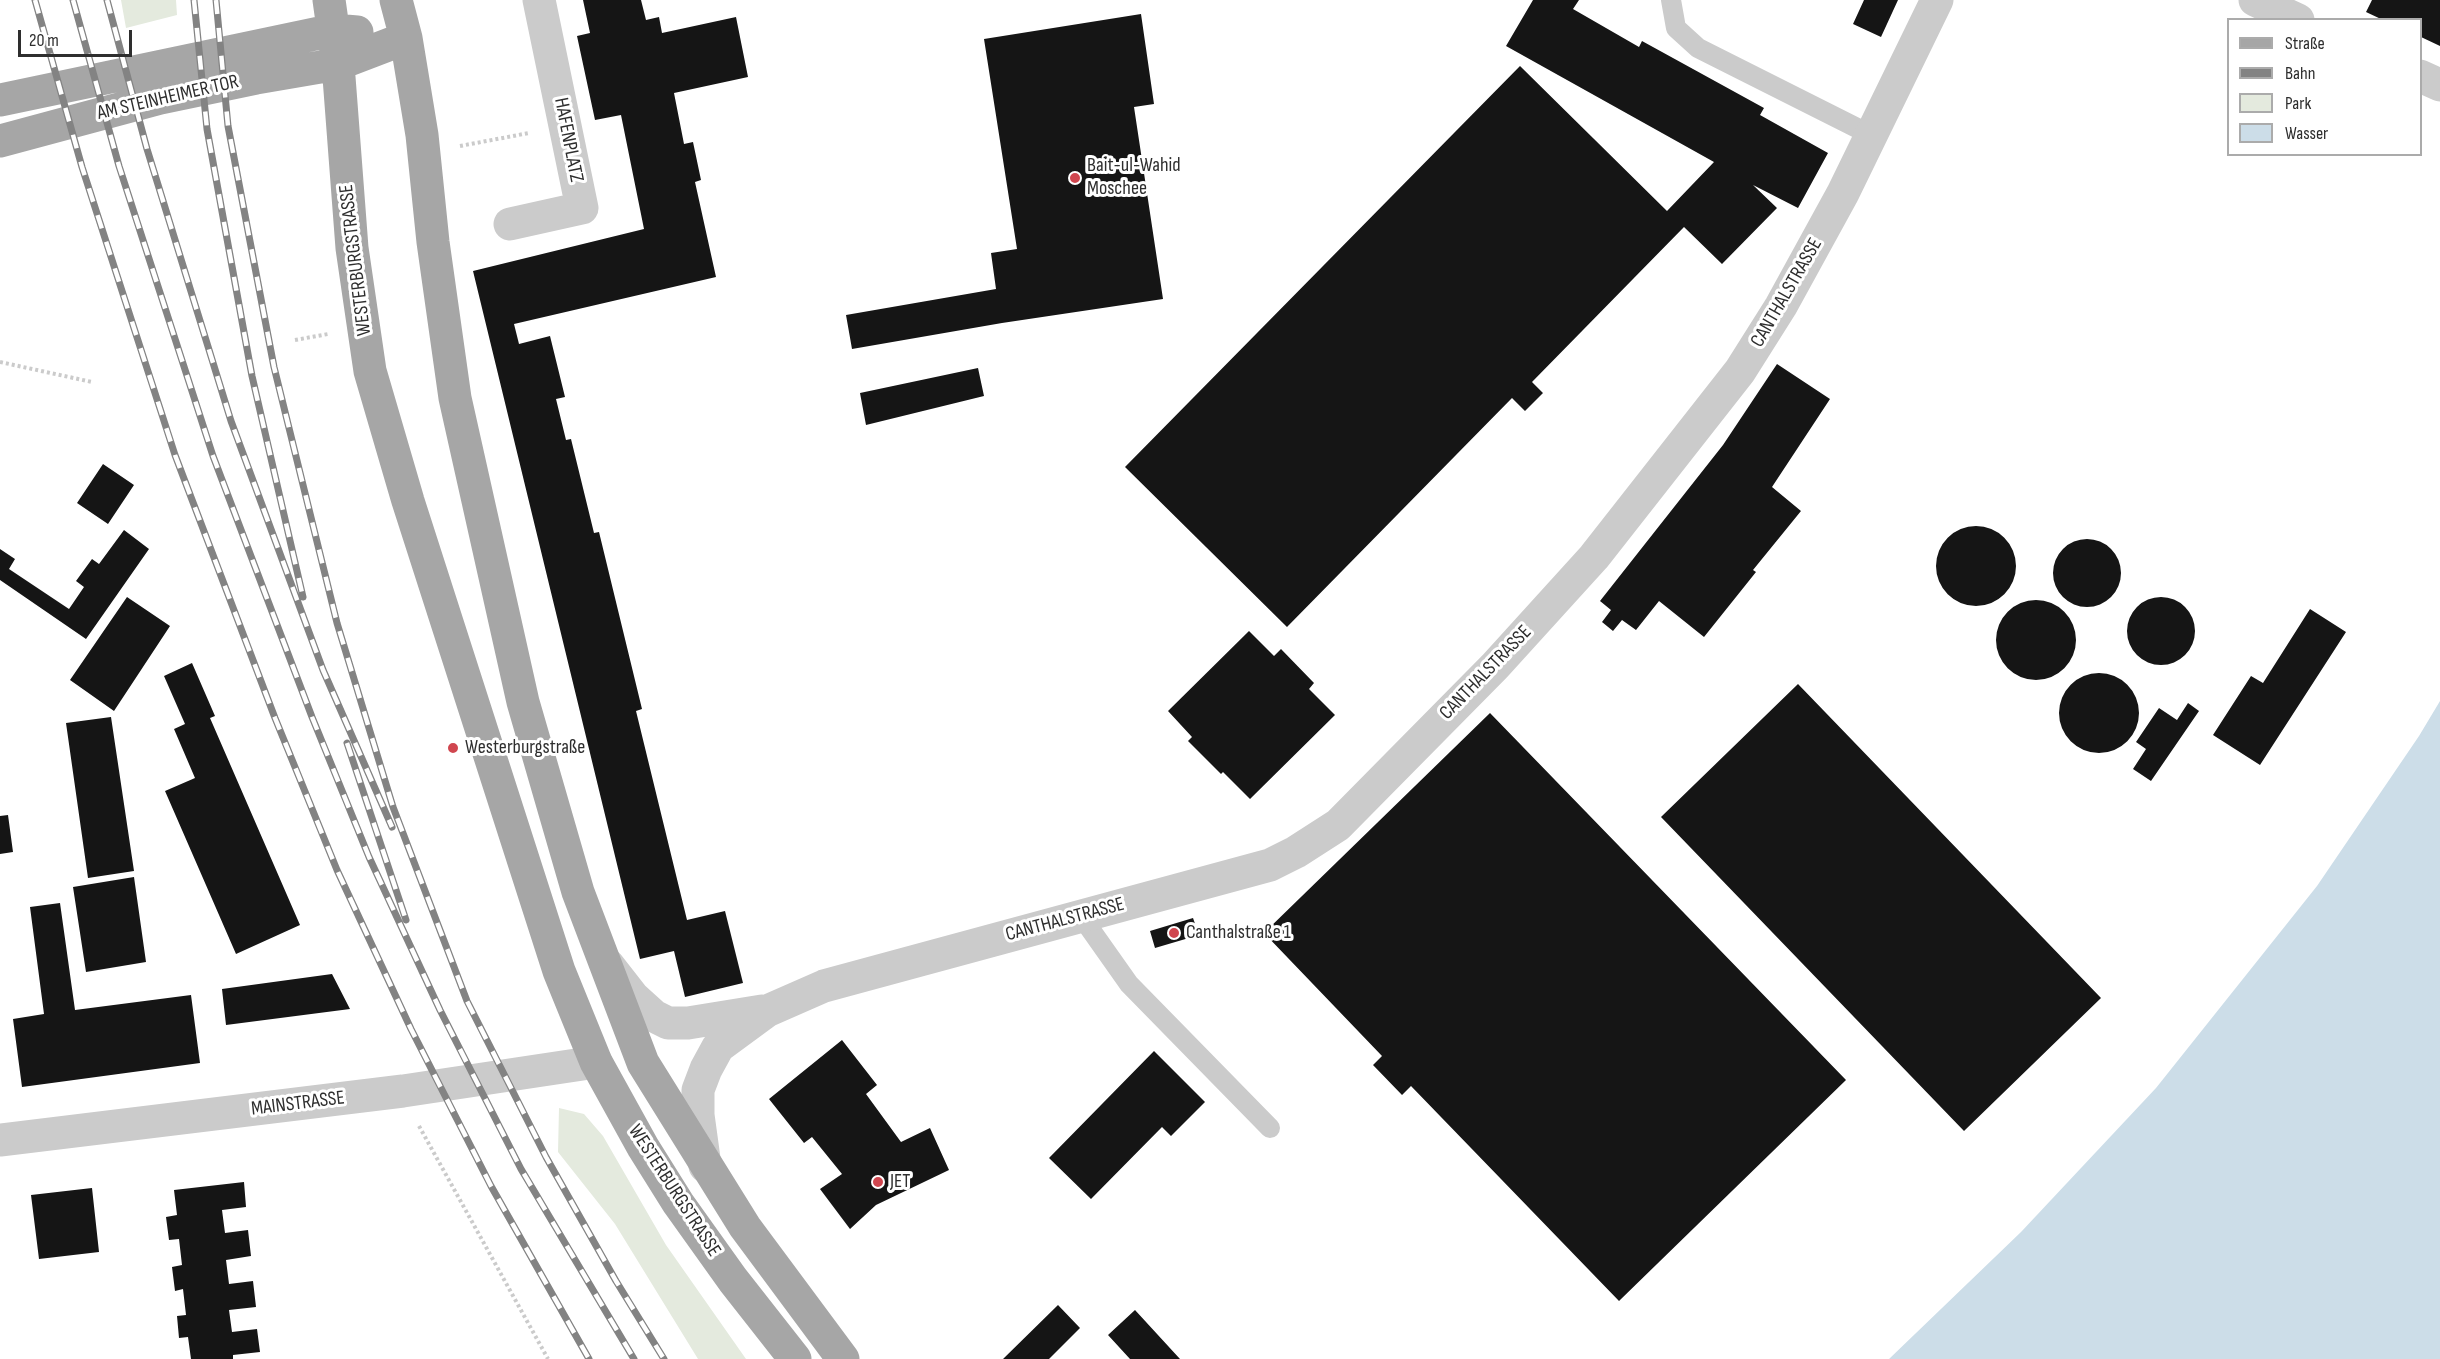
<!DOCTYPE html>
<meta charset="utf-8">
<style>
body{margin:0}
#map{position:relative;width:2440px;height:1359px;overflow:hidden;background:#fff;font-family:"Sofia Sans Condensed",sans-serif}
canvas{display:block}
.legend{position:absolute;left:2227px;top:18px;width:195px;height:138px;box-sizing:border-box;background:#fff;border:2px solid #ababab;margin:0;padding:8px 10px;list-style:none;font-size:18px;color:#2e2e2e}
.legend li{display:flex;align-items:center;gap:12px;height:30px}
.legend b{width:30px;border:2px solid #ababab}
.scale{position:absolute;left:18px;top:30px;width:114px;height:27px;box-sizing:border-box;border:3px solid #2e2e2e;border-top:0;padding-left:8px;font-size:18px;line-height:21px;white-space:nowrap;color:#2e2e2e;-webkit-text-stroke:4px #fff;paint-order:stroke}
</style>
<div id="map">
<canvas width="2440" height="1359"></canvas>
<ul class="legend">
<li><b style="height:8px;background:#a6a6a6"></b>Straße</li>
<li><b style="height:8px;background:#838383"></b>Bahn</li>
<li><b style="height:16px;background:#e4eade"></b>Park</li>
<li><b style="height:16px;background:#ccdde8"></b>Wasser</li>
</ul>
<div class="scale">20 m</div>
</div>
<script>
const g = document.querySelector('canvas').getContext('2d');
g.lineJoin = 'round';
function fill(path, color) { g.fillStyle = color; g.fill(path, 'evenodd'); }
const toPath = rows => new Path2D(rows.map(r => 'M' + r).join(''));
function strokePath(path, color, width, dash) { g.strokeStyle = color; g.lineWidth = width; g.lineCap = dash ? 'butt' : 'round'; g.setLineDash(dash || []); g.stroke(path); }
function drawText(font, color, halo, rows, align = 'center') {
  g.font = font + ' "Sofia Sans Condensed",sans-serif'; g.lineWidth = 6; g.setLineDash([]); g.textBaseline = 'middle'; g.strokeStyle = halo; g.fillStyle = color; for (const [text, x, y, turn = 0] of rows) {
    g.save(); g.translate(x, y); g.rotate((+turn || 0) * Math.PI / 180); g.textAlign = isNaN(turn) ? turn : align; if (halo) g.strokeText(text, 0, 0); g.fillText(text, 0, 0); g.restore();
  }
}
const green = toPath([
 [121,0,176,0,177,15,126,28],
 [559,1108,584,1114,603,1136,666,1245,746,1359,698,1359,615,1224,558,1152]
]);
const water = toPath([
 [2440,701,2440,1359,1889,1359,2021,1232,2156,1088,2317,886,2419,736]
]);
const building = toPath([
 [583,0,641,0,646,20,659,17,662,33,736,17,748,77,674,93,684,144,693,142,701,180,695,182,716,277,514,324,519,344,550,336,565,397,556,399,566,440,571,439,594,533,599,532,642,709,636,711,687,920,725,911,743,983,685,997,674,951,640,959,473,271,644,229,621,115,595,120,577,36,590,33],
 [1533,0,1579,0,1573,9,1639,47,1642,41,1764,108,1760,115,1828,153,1798,208,1753,185,1777,208,1722,264,1684,227,1532,382,1543,393,1525,411,1512,398,1287,627,1125,467,1520,66,1667,211,1714,162,1506,46],
 [1864,0,1898,0,1881,37,1853,24],
 [2372,0,2440,0,2440,46,2421,37,2421,20,2383,20,2366,12],
 [1141,14,1154,104,1134,107,1163,299,1002,323,852,349,846,315,996,289,991,253,1017,249,984,39],
 [1777,364,1830,399,1772,487,1801,511,1753,570,1756,572,1704,637,1659,601,1636,630,1622,620,1613,631,1602,622,1611,610,1600,601,1723,445],
 [978,368,984,396,866,425,860,393],
 [103,464,134,485,108,524,77,503],
 '1936 566a40 40 0 1 1 80 0a40 40 0 1 1-80 0Z',
 [124,530,149,549,86,639,0,580,0,549,15,559,9,569,69,609,84,587,76,581,92,559,99,564],
 '2053 573a34 34 0 1 1 68 0a34 34 0 1 1-68 0Z',
 [127,597,170,626,114,711,70,680],
 '2127 631a34 34 0 1 1 68 0a34 34 0 1 1-68 0Z',
 '1996 640a40 40 0 1 1 80 0a40 40 0 1 1-80 0Z',
 [2310,609,2346,632,2260,765,2213,735,2251,676,2263,683],
 [1249,631,1274,656,1281,649,1314,683,1309,689,1335,715,1250,799,1223,772,1221,774,1188,741,1192,737,1168,711],
 [192,663,215,716,210,718,300,925,236,954,165,791,195,778,174,729,185,724,164,676],
 '2059 713a40 40 0 1 1 80 0a40 40 0 1 1-80 0Z',
 [1798,684,2101,998,1964,1131,1661,817],
 [2188,703,2199,711,2151,781,2133,769,2146,749,2136,742,2159,708,2177,720],
 [1490,713,1846,1080,1619,1301,1411,1086,1402,1095,1373,1065,1382,1056,1264,933],
 [111,717,134,871,88,878,66,723],
 [8,815,13,852,0,854,0,816],
 [134,877,146,962,86,972,73,887],
 [60,903,75,1010,191,995,200,1063,22,1087,13,1019,44,1014,30,907],
 [1193,918,1199,935,1155,948,1150,931],
 [332,974,350,1009,226,1025,222,989],
 [842,1040,877,1085,866,1094,901,1142,930,1128,949,1170,876,1205,850,1229,820,1189,842,1174,812,1137,804,1143,769,1099],
 [1154,1051,1205,1102,1171,1136,1162,1127,1091,1199,1049,1158],
 [244,1182,246,1207,222,1210,225,1233,248,1230,251,1256,226,1260,229,1284,253,1281,256,1307,229,1310,232,1332,257,1329,260,1352,233,1355,233,1359,191,1359,188,1337,179,1338,177,1316,186,1315,183,1289,175,1291,172,1267,182,1265,179,1239,169,1240,166,1217,177,1215,174,1190],
 [92,1188,99,1252,39,1259,31,1195],
 [1058,1305,1080,1328,1049,1359,1003,1359],
 [1135,1310,1180,1359,1130,1359,1108,1335]
]);
const path = toPath([
 [460,146,529,133],
 [295,340,328,334],
 [0,362,92,382],
 [419,1126,548,1359]
]);
const service = toPath([
 [1671,0,1676,28,1698,48,1871,135],
 [1081,916,1129,984,1270,1128]
]);
const minor = toPath([
 [2255,0,2298,20],
 [2420,76,2440,85],
 [510,224,582,208,539,0],
 [608,965,633,997,654,1016,668,1023,688,1023,762,1011],
 [0,1140,403,1091,596,1062],
 [705,1166,698,1115,698,1090,706,1069,718,1047,767,1011,824,986,1270,865,1296,852,1338,825,1495,666,1594,557,1740,371,1781,306,1843,193,1937,0]
]);
const primary = toPath([
 [329,0,338,64,352,248,370,371,408,501,559,971,596,1062,643,1147,678,1203,733,1280,795,1359],
 [396,0,406,38,422,135,433,242,455,398,523,702,578,892,643,1063,745,1227,843,1359],
 [0,100,334,30,357,32],
 [0,141,160,98,256,78,338,64,406,38]
]);
const rail = toPath([
 [35,0,82,167,175,455,275,718,337,870,411,1029,491,1186,589,1359],
 [73,0,119,166,213,456,312,717,369,857,440,1010,521,1169,634,1359],
 [107,0,147,149,231,421,323,670,392,827],
 [194,0,207,129,252,376,303,597],
 [216,0,228,126,274,367,337,623,393,807,467,1001,546,1157,616,1281,664,1359],
 [347,743,406,920]
]);
const markers = [
 [1075,178,6,"#d0464f"],
 [453,748,6,"#d0464f"],
 [1174,933,6,"#d0464f"],
 [878,1182,6,"#d0464f"]
];
const streetNames = [
 ["AM STEINHEIMER TOR",168,98,-13],
 ["HAFENPLATZ",568,140,79],
 ["WESTERBURGSTRASSE",356,260,-97],
 ["CANTHALSTRASSE",1787,293,-60],
 ["CANTHALSTRASSE",1486,673,-46],
 ["CANTHALSTRASSE",1065,920,-15],
 ["MAINSTRASSE",298,1104,-7],
 ["WESTERBURGSTRASSE",674,1191,57]
];
const poiNames = [
 ["Bait-ul-Wahid",1087,166],
 ["Moschee",1087,189],
 ["Westerburgstraße",465,748],
 ["Canthalstraße 1",1186,933],
 ["JET",890,1182]
];
fill(green, '#e4eade');
fill(water, '#ccdde8');
fill(building, '#151515');
strokePath(path, '#cbcbcb', 4, [3, 3]);
strokePath(service, '#cbcbcb', 20);
strokePath(minor, '#cbcbcb', 33);
strokePath(primary, '#a6a6a6', 33);
strokePath(rail, '#838383', 7);
strokePath(rail, '#fff', 4.5, [14]);
for (const [x, y, r, color] of markers) { const dot = new Path2D(); dot.arc(x, y, r, 0, 2 * Math.PI); g.fillStyle = color; g.fill(dot); strokePath(dot, '#fff', 2); }
drawText('20px', '#2e2e2e', '#fff', streetNames);
drawText('20px', '#2e2e2e', '#fff', poiNames, 'left');
</script>
